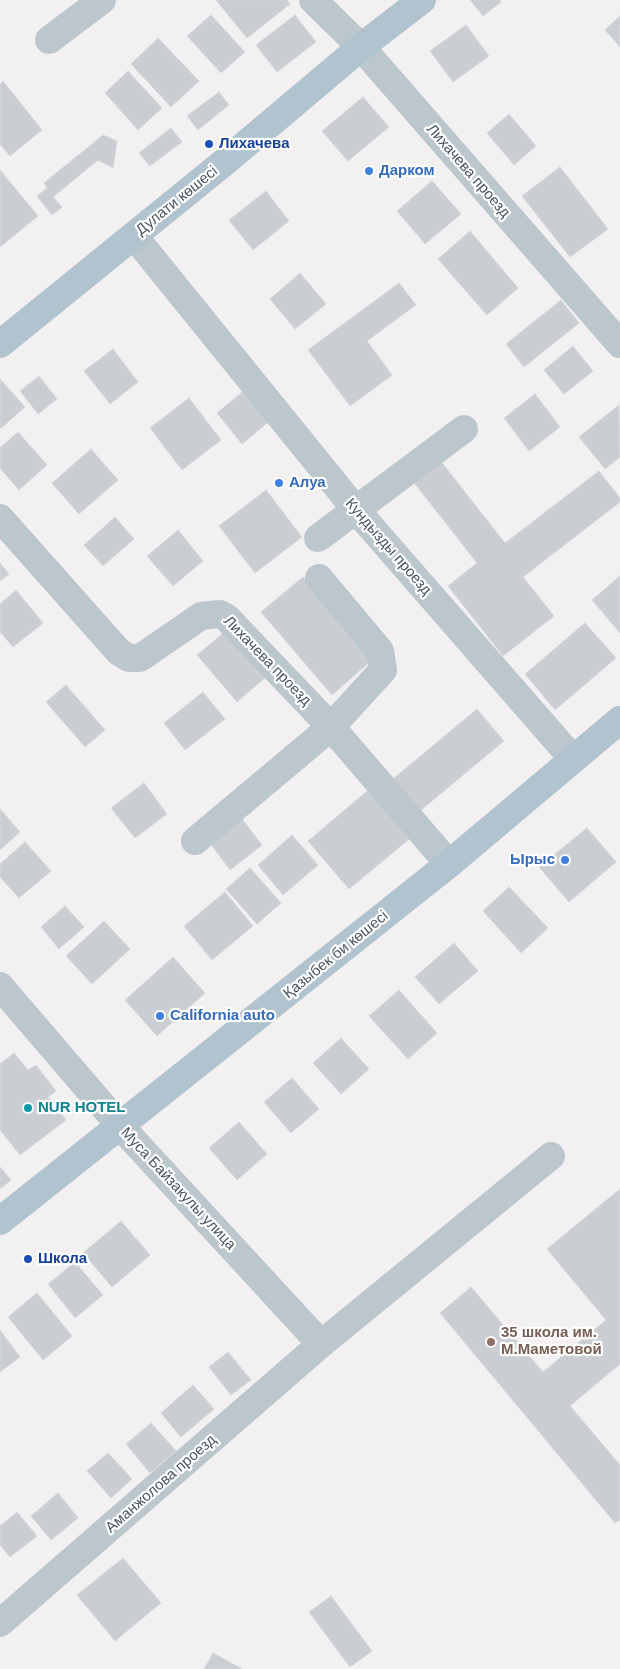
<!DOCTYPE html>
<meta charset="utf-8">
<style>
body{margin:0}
canvas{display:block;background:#f3f0f1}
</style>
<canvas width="620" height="1669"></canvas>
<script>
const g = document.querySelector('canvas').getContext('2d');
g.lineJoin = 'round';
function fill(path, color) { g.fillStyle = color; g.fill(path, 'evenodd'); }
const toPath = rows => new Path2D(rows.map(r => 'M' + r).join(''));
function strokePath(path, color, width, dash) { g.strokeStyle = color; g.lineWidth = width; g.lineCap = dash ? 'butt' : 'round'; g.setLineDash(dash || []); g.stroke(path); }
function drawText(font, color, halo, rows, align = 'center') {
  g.font = font + ' Arial,sans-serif'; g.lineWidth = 4.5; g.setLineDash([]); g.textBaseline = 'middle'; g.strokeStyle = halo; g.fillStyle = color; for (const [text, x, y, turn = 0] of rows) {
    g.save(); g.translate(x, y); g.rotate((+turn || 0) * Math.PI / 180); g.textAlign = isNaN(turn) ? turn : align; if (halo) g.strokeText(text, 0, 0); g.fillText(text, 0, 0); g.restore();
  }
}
const building = toPath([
 [216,0,287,0,290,4,247,38,216,0],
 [470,0,500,0,501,2,483,16,470,0],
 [211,15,245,52,221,73,187,36,211,15],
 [295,15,316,42,277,72,256,45,295,15],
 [620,16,620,47,605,30,620,16],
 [466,25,489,56,453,82,430,51,466,25],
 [158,38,199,81,171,107,131,64,158,38],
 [128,71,162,108,138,130,105,93,128,71],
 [3,81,42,130,10,156,0,144,0,84,3,81],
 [219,92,229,105,198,130,187,116,219,92],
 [363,97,389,127,348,161,322,131,363,97],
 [509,114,536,146,514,165,487,133,509,114],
 [171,128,182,142,150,166,139,153,171,128],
 [103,135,117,141,113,168,98,160,53,197,62,207,52,215,37,196,47,188,44,183,103,135],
 [560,167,608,229,570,257,522,196,560,167],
 [0,170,38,216,0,247,0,170],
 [432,181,461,214,425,244,397,211,432,181],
 [266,191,289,221,253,250,229,220,266,191],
 [470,231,518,288,487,315,438,259,470,231],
 [300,273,326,304,295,329,270,299,300,273],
 [399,283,416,305,367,341,392,375,350,406,308,350,399,283],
 [561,300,579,323,524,367,506,344,561,300],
 [573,346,593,371,564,394,544,370,573,346],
 [113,349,138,382,110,404,84,371,113,349],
 [39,376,57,399,38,414,20,391,39,376],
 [0,379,25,407,0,429,0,379],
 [247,388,273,418,242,444,217,413,247,388],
 [535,394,560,427,529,451,504,418,535,394],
 [189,398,221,440,182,470,150,428,189,398],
 [619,405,620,457,605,469,579,437,619,405],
 [18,432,47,465,19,490,0,468,0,448,18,432],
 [91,449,118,480,79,514,52,483,91,449],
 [439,459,505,543,599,471,620,498,620,502,523,577,554,616,503,656,448,586,477,563,412,480,439,459],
 [266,490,302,537,255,573,219,526,266,490],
 [115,517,134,539,103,566,84,545,115,517],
 [178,530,203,561,173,586,147,556,178,530],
 [0,563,9,574,0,581,0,563],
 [620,576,620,633,592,600,620,576],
 [303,577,373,659,332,695,261,612,303,577],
 [16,590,43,623,13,647,0,632,0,604,16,590],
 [585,623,616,658,555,710,525,674,585,623],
 [227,630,267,676,237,702,197,655,227,630],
 [66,685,105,730,85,747,46,702,66,685],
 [203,692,225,719,185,750,164,723,203,692],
 [477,709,504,741,420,811,393,779,477,709],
 [144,783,167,814,135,838,111,808,144,783],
 [372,787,414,835,349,889,308,841,372,787],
 [0,809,20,832,0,850,0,809],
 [239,815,262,845,230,870,207,839,239,815],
 [587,828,616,862,569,902,539,867,587,828],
 [292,835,318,865,283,895,258,865,292,835],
 [25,842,51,871,19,898,0,877,0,864,25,842],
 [250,868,281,903,257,924,226,889,250,868],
 [509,887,548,928,521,953,483,911,509,887],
 [225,892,253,926,212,960,184,926,225,892],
 [65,906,84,927,59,949,41,927,65,906],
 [104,921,130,949,92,984,66,956,104,921],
 [454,943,478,971,439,1004,415,977,454,943],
 [173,957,205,993,157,1036,125,1000,173,957],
 [399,990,437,1033,408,1059,369,1016,399,990],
 [341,1038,369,1069,341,1094,313,1063,341,1038],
 [14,1053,28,1070,36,1065,56,1091,48,1097,66,1120,20,1155,0,1130,0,1064,14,1053],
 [292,1078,319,1109,291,1133,264,1102,292,1078],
 [239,1122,267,1154,237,1180,209,1148,239,1122],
 [0,1167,11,1180,0,1189,0,1167],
 [620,1189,620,1364,570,1406,620,1465,620,1520,615,1523,440,1313,471,1287,543,1372,606,1320,547,1249,620,1189],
 [121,1221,150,1255,112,1287,83,1253,121,1221],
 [75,1262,103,1295,75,1318,48,1284,75,1262],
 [37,1293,72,1336,43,1360,8,1317,37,1293],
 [0,1330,20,1357,0,1372,0,1330],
 [228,1352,251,1380,231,1395,209,1367,228,1352],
 [193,1385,214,1409,181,1437,161,1413,193,1385],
 [151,1423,176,1451,150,1473,126,1444,151,1423],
 [108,1453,132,1479,111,1498,87,1471,108,1453],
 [58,1493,78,1518,51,1540,31,1516,58,1493],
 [17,1512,37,1536,10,1557,0,1545,0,1526,17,1512],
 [123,1558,161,1603,115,1641,77,1595,123,1558],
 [331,1596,372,1651,350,1667,309,1612,331,1596],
 [213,1653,242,1669,204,1669,213,1653]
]);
const minor = toPath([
 [313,0,361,47,620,344],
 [49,40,102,0],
 [134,236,356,510,573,759],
 [0,518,119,652,129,658,140,658,201,616,220,614,227,618,331,727,449,864],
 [318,538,464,429],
 [195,841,331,727,383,670,380,651,319,578],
 [0,986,121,1127,321,1344],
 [0,1623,321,1344,551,1156]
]);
const major = toPath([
 [0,344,227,160,361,47,422,0],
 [0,1221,449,864,620,720]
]);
const markers = [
 [209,144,5,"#1a4fb4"],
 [369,171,5,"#3f7fe0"],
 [279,483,5,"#3f7fe0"],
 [565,860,5,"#3f7fe0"],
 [160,1016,5,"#3f7fe0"],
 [28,1108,5,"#0f9aa8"],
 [28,1259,5,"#1a4fb4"],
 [491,1342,5,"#8d6e63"]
];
const transitNames = [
 ["Лихачева",219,144],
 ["Школа",38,1259]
];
const shopNames = [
 ["Дарком",379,171],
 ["Алуа",289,483],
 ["Ырыс",555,860,"right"],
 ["California auto",170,1016]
];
const streetNames = [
 ["Лихачева проезд",468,171,49],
 ["Дулати көшесі",177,201,-39],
 ["Кундызды проезд",388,547,49],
 ["Лихачева проезд",267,661,46],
 ["Қазыбек би көшесі",336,955,-39],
 ["Муса Байзакулы улица",178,1189,47],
 ["Аманжолова проезд",161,1484,-41]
];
const cultureNames = [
 ["NUR HOTEL",38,1108]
];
const educationNames = [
 ["35 школа им.",501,1333],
 ["М.Маметовой",501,1350]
];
fill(building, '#caced3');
strokePath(building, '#d4d7db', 1);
strokePath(minor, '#bcc6cd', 28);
strokePath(major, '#b1c3ce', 28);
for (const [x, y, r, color] of markers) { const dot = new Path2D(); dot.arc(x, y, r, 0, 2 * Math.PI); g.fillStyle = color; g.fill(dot); strokePath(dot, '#fff', 2); }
drawText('bold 15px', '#164399', '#fff', transitNames, 'left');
drawText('bold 15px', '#366cbe', '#fff', shopNames, 'left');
drawText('15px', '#48565e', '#fff', streetNames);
drawText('bold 15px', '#0d838f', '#fff', cultureNames, 'left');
drawText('bold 15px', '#785e54', '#fff', educationNames, 'left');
</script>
